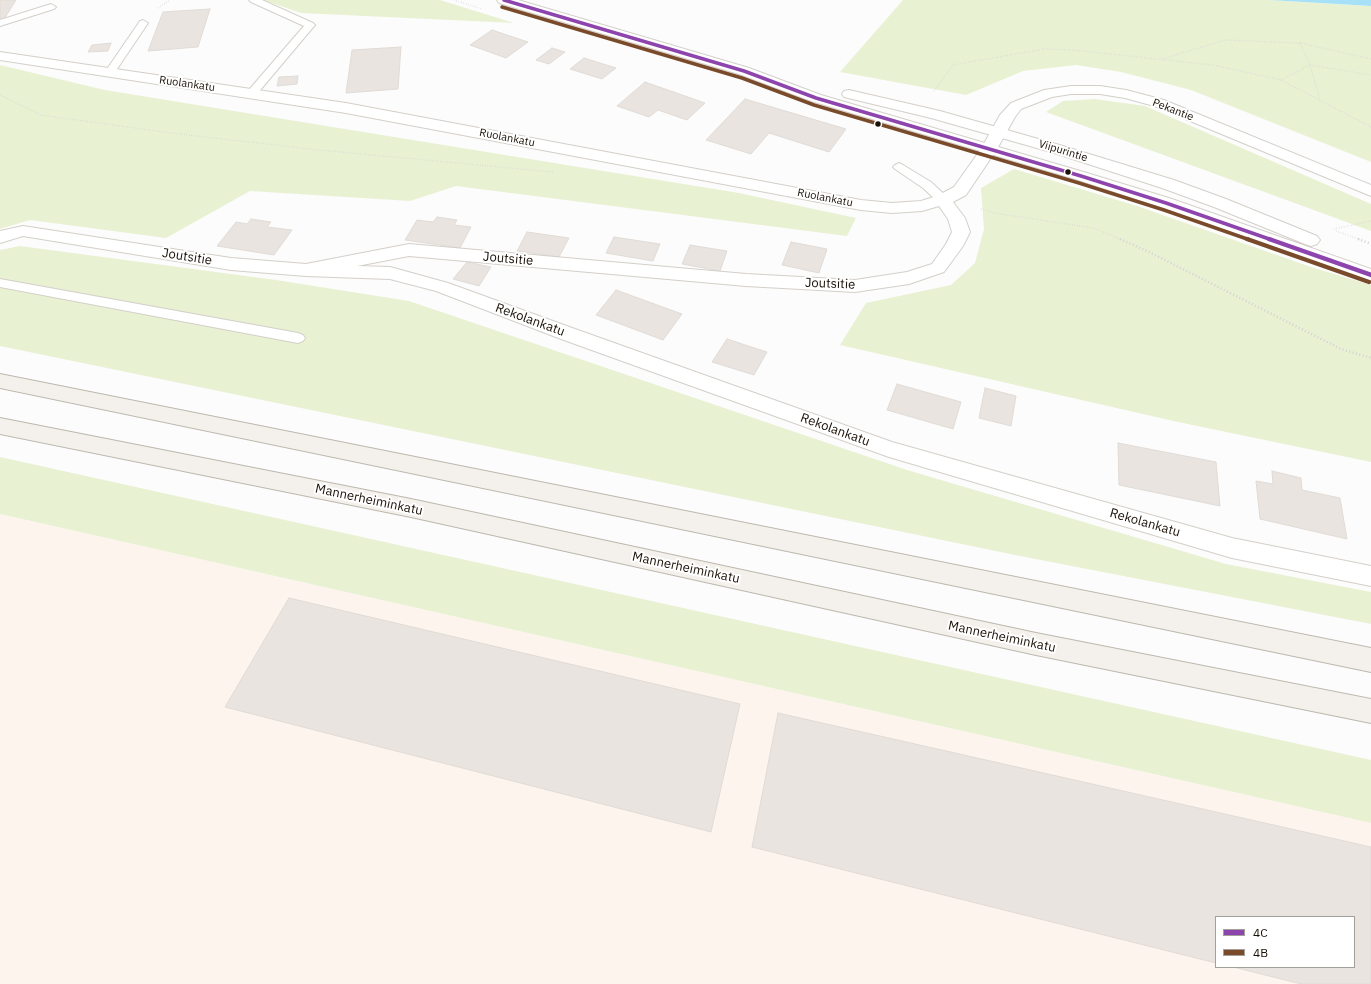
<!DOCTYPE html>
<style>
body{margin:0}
#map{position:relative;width:1371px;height:984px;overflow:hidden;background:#fcfcfc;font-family:"IBM Plex Sans",sans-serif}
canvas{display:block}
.legend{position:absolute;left:1215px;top:916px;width:140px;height:52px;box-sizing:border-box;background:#fff;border:1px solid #a3a09c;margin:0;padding:5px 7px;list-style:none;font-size:12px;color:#1a1107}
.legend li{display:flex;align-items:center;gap:8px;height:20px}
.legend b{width:20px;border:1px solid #a3a09c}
</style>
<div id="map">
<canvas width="1371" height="984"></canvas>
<ul class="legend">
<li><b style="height:5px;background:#8e44ad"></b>4C</li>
<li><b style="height:5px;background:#7a4b2a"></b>4B</li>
</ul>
</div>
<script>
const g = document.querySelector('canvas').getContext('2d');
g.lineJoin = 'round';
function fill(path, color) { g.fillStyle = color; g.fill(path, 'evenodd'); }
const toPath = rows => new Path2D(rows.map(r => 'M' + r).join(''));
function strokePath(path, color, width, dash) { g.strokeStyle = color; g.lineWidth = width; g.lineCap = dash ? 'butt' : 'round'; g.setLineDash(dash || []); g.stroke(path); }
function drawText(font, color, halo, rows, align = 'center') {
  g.font = font + ' "IBM Plex Sans",sans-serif'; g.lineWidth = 4; g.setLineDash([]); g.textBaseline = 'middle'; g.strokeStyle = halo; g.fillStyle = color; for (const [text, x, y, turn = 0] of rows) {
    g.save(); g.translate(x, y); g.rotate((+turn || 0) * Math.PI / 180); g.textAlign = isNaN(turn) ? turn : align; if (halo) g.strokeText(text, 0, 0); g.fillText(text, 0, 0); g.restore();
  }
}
const built = toPath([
 [0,514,1371,823,1371,984,0,984],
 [1216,917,1354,917,1354,967,1216,967]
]);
const green = toPath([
 [263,0,440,0,514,23,301,13],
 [903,0,1269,0,1371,6,1371,162,1191,90,1121,72,1076,65,1023,71,966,95,840,72],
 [0,65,105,90,739,193,856,218,847,236,456,186,410,201,250,191,166,238,30,220,0,229],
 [1095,99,1145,106,1371,204,1371,231,1046,112,1063,101],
 [1014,169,1137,206,1311,267,1371,285,1371,462,1178,422,840,345,866,303,951,285,975,263,984,229,981,188],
 [20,246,276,280,409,301,907,470,1226,564,1371,592,1371,624,1015,555,0,346,0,250],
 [0,457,1371,760,1371,823,0,514]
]);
const water = toPath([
 [1269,0,1371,0,1371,6]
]);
const building = toPath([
 [0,0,16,0,3,21,0,21,0,0],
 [210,9,198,47,148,51,163,12,210,9],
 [492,30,528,42,506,58,470,45,492,30],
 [111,43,108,51,88,52,92,45,111,43],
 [401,47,398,89,346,93,352,50,401,47],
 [552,48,565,52,549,64,536,60,552,48],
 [584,58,616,68,602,79,570,69,584,58],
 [298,76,297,84,277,86,279,77,298,76],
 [645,82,705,103,687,120,658,110,649,117,617,106,645,82],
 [745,99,846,129,829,152,769,133,751,154,706,140,745,99],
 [437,217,457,220,454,225,471,227,460,248,405,240,417,220,433,222,437,217],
 [251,219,271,222,267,227,292,230,274,255,217,246,236,222,247,224,251,219],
 [527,232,569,238,559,257,517,251,527,232],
 [614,237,660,244,653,261,606,253,614,237],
 [791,242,827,249,819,273,782,265,791,242],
 [690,245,727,251,720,271,682,264,690,245],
 [467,262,491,267,479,286,453,279,467,262],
 [616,290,682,314,663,340,596,315,616,290],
 [727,339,767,352,754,375,712,362,727,339],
 [897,384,961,402,953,429,887,410,897,384],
 [985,388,1016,396,1011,426,979,418,985,388],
 [1118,443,1216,462,1220,506,1119,485,1118,443],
 [1272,471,1301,478,1302,490,1340,498,1347,539,1260,519,1256,481,1273,484,1272,471],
 [289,598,740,704,711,832,225,707,289,598],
 [778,713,1371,847,1371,984,1301,984,1233,967,1354,967,1354,917,1216,917,1216,963,752,847,778,713]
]);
const pathFar1 = toPath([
 [454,0,482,9],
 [158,8,170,0],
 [1300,43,1310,65,1320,100],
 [1162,59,1225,40,1300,43,1371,59],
 [1281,80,1310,65,1371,75],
 [934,91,953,65,1044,49,1073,50,1213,65,1281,80,1371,127],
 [0,95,41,115,171,133,319,150,553,172],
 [981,209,994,213,1094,228,1122,240],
 [1334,229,1371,221],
 [1336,231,1361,240]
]);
const path = toPath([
 [1120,239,1149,252,1341,349,1371,358],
 [1358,239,1371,244]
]);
const service = toPath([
 [249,0,262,0,313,23,315,25,256,95,252,96,247,93,248,91,304,26,251,2,249,0],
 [51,4,56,7,54,9,0,26,0,20,51,4],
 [143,20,148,23,115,72,110,75,106,74,105,72,140,21,143,20],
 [899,163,903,165,931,182,947,197,949,200,947,203,939,203,923,188,895,169,893,167,895,165,899,163],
 [0,279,298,333,303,335,305,338,303,341,298,343,0,287,0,279]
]);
const minor = toPath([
 [0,52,346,103,861,200,892,203,921,201,937,196,954,187,981,149,1000,115,1011,103,1044,90,1071,86,1100,86,1126,90,1164,100,1371,185,1371,196,1154,106,1125,98,1100,94,1071,94,1052,97,1021,109,1015,117,997,149,966,195,953,202,965,218,970,232,963,246,944,272,909,284,855,292,746,286,409,256,357,266,390,267,448,283,575,329,892,442,1232,538,1371,566,1371,586,1232,558,889,457,561,339,436,291,390,279,306,276,231,270,23,236,0,243,0,231,23,226,231,258,306,264,409,244,746,274,855,280,907,272,932,264,946,244,952,232,948,219,939,206,922,211,892,213,861,210,346,113,0,60,0,52]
]);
const secondary = toPath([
 [497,0,518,0,749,68,821,95,1087,173,1172,199,1371,269,1371,281,1160,207,1075,179,811,101,739,74,499,3,497,0],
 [849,90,940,111,1063,146,1174,180,1226,199,1317,236,1320,240,1317,244,1311,246,1305,244,1214,207,1162,188,1051,152,931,118,844,97,842,94,844,91,849,90]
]);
const primary = toPath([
 [0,374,1371,648,1371,672,0,388,0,374],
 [0,418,411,499,1036,633,1371,699,1371,723,1036,655,411,517,0,434,0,418]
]);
const bus1Far1 = toPath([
 [504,0,744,71,816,98,1081,176,1166,203,1272,240]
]);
const bus1 = toPath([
 [1269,239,1371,275]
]);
const bus2Far1 = toPath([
 [502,7,742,78,814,105,1079,183,1164,210,1250,240]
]);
const bus2 = toPath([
 [1247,239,1369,282]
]);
const markers = [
 [878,124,3.5,"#1a1107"],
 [1068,172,3.5,"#1a1107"]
];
const farStreetnames = [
 ["Ruolankatu",187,84,8],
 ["Pekantie",1173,110,21],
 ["Ruolankatu",507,138,11],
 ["Viipurintie",1063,151,17],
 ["Ruolankatu",825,198,11]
];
const streetNames = [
 ["Joutsitie",187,257,9],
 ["Joutsitie",508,259,5],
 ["Joutsitie",830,284,2],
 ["Rekolankatu",530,320,20],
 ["Rekolankatu",835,430,20],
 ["Mannerheiminkatu",369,500,12],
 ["Rekolankatu",1145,523,16],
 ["Mannerheiminkatu",686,568,12],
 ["Mannerheiminkatu",1002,637,12]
];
fill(built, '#fdf5ed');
fill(green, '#e9f1d3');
fill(water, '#a7e1f8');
fill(building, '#eae4e0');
strokePath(building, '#e1dbd6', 1);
strokePath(service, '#d4cfc9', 2);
strokePath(minor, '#d4cfc9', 2);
strokePath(secondary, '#d4cfc9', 2);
strokePath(primary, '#bdb8ae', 2);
strokePath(pathFar1, '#d3d2d2', 1.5, [0.5, 2]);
strokePath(path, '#d3d2d2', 2.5, [1, 2.5]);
fill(service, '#fff');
fill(minor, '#fff');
fill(secondary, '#fff');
fill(primary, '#f4f1ec');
strokePath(bus1Far1, '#8e44ad', 3.5);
strokePath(bus1, '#8e44ad', 4.5);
strokePath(bus2Far1, '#7a4b2a', 3.5);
strokePath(bus2, '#7a4b2a', 4.5);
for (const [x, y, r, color] of markers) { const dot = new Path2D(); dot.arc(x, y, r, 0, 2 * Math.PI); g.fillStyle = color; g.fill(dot); strokePath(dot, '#fff', 1.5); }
drawText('11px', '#1a1107', '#fff', farStreetnames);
drawText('13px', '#1a1107', '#fff', streetNames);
</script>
